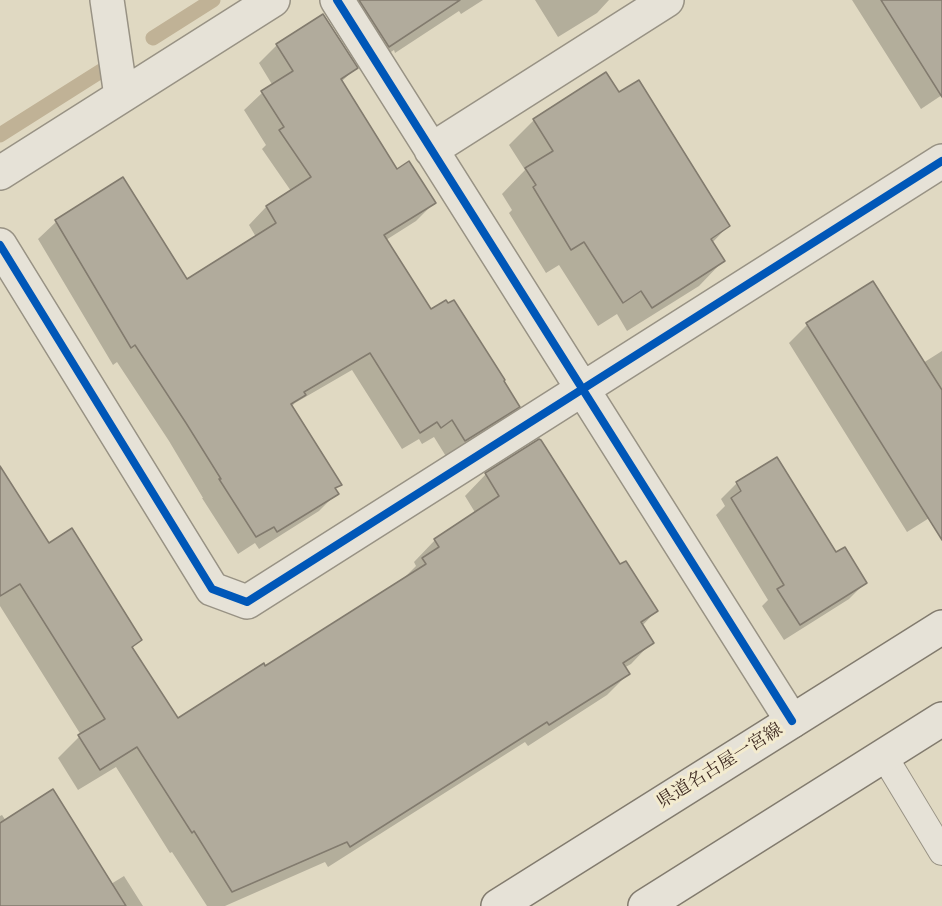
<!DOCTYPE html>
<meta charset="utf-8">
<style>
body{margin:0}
canvas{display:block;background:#e0d9c2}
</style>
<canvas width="942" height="906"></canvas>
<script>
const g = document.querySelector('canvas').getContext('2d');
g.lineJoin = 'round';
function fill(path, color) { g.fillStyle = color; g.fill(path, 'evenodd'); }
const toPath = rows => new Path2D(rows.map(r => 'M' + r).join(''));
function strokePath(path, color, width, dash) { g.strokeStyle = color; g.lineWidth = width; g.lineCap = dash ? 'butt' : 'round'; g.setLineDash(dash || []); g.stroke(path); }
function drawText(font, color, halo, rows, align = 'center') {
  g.font = font + ' "Old Standard TT","Noto Serif JP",serif'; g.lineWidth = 6; g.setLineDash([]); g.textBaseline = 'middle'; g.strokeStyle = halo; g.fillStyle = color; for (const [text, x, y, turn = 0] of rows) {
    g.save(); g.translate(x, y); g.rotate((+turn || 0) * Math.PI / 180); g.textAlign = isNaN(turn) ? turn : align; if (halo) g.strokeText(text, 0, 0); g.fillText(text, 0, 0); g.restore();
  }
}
const shadow = toPath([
 [346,0,483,0,461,14,459,11,395,53,394,50,366,68],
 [535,0,609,0,597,13,558,37],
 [852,0,942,0,942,95,921,109],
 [277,45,356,68,341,82,397,171,434,203,416,221,386,240,431,311,518,406,500,424,447,458,434,437,422,444,419,439,402,449,352,370,295,403,291,407,340,485,334,490,337,493,319,511,259,549,255,543,238,554,202,498,203,498,169,441,117,362,113,365,38,239,56,222,123,179,187,281,256,237,249,225,266,207,291,191,262,149,266,145,244,110,262,93,273,86,259,63],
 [606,74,619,94,728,226,712,243,723,261,699,286,627,331,617,314,598,326,559,265,546,273,509,213,512,210,502,194,525,170,509,145,534,120],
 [807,325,923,363,942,351,942,510,907,532,789,343],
 [0,469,48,545,141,640,131,649,177,720,265,668,402,580,416,566,414,562,435,540,476,514,465,496,486,474,620,566,656,611,642,626,652,642,631,664,624,668,628,674,607,695,528,746,525,742,328,867,325,862,225,906,207,906,172,852,170,853,116,767,78,790,58,758,81,735,0,606],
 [737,483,835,554,865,583,849,599,784,640,762,606,768,600,716,515,725,506,721,499],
 [2,815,6,821,111,884,124,876,143,906,0,906,0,816]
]);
const stream = toPath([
 [153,38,213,0],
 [0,135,101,71]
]);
const building = toPath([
 [359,0,460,0,389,47,359,0],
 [881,0,942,0,942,97,881,0],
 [323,14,358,68,341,79,397,169,409,161,436,203,384,235,431,309,446,300,448,303,454,300,505,380,504,381,520,407,465,441,452,420,441,428,437,422,420,433,370,353,304,392,306,395,291,404,342,485,335,488,339,494,277,532,274,527,256,537,219,479,221,479,186,423,135,345,131,348,55,220,123,177,187,279,276,223,266,206,311,177,279,130,284,127,261,91,293,71,276,44,323,14],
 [606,72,619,92,639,80,730,226,711,239,725,261,652,308,641,291,623,303,584,242,571,250,533,187,536,185,525,168,553,151,533,119,606,72],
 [873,281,942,390,942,540,806,323,873,281],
 [539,439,541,440,620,564,626,561,658,611,641,622,654,643,623,663,630,674,549,725,547,722,350,847,347,842,232,892,194,831,192,833,137,747,100,770,78,735,105,719,20,584,0,596,0,466,49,543,72,528,142,640,132,647,178,718,264,663,265,666,426,564,422,558,439,547,434,539,499,496,485,473,539,439],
 [777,457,836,552,845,547,867,583,800,625,777,589,784,585,731,498,741,491,736,482,777,457],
 [53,789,126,906,0,906,0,823,53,789]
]);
const service = toPath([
 [884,756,942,852]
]);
const minor = toPath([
 [107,0,121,96],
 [337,0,792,721],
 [431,150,667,0],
 [0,173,273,0],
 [0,245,212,589,247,602,942,161]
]);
const secondary = toPath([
 [498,906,942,627],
 [645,906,942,719]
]);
const cycleway = toPath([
 [337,0,792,721],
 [0,245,212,589,247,602,942,161]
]);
const streetNames = [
 ["県道名古屋一宮線",720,766,-32]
];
fill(shadow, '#0003');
strokePath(stream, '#c0b296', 15);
fill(building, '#b1ab9c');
strokePath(building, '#827b6e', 1.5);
strokePath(service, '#989284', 28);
strokePath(minor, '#989284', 36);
strokePath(secondary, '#827b6e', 36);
strokePath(service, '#e6e2d7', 26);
strokePath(minor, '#e6e2d7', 33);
strokePath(secondary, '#e6e2d7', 33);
strokePath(cycleway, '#0057b8', 8);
drawText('18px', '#3e2a21', '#f3ebcf', streetNames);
</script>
